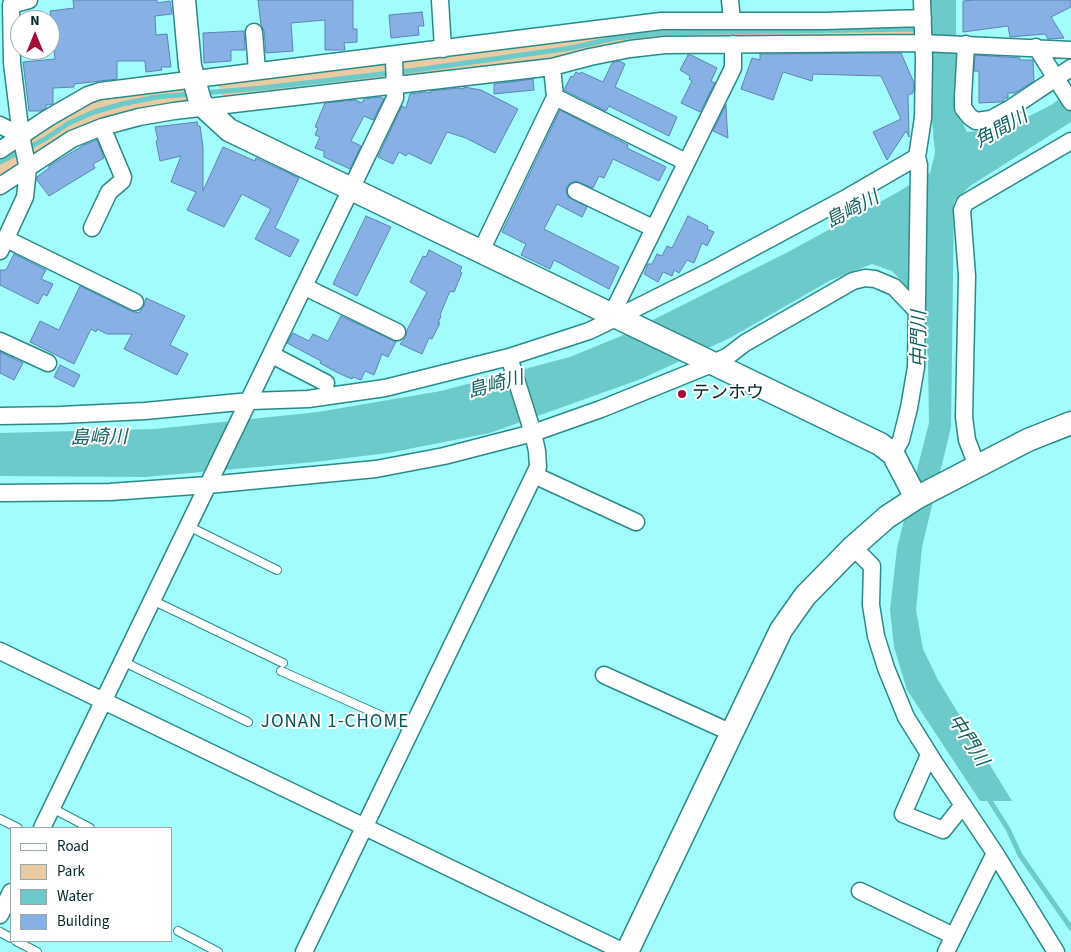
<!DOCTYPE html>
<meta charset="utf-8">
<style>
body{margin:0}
#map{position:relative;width:1071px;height:952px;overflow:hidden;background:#a1fcfb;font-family:"Source Sans 3",sans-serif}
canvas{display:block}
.legend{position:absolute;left:10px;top:827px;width:162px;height:115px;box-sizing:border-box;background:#fff;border:1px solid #99a8a9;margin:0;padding:6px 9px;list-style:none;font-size:15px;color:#002627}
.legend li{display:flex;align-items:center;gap:10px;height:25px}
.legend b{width:25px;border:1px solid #99a8a9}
.north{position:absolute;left:10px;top:10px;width:50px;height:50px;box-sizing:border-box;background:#fff;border:1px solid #99a8a9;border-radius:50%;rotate:0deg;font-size:14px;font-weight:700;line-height:20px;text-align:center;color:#002627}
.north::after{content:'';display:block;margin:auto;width:18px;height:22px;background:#a60c38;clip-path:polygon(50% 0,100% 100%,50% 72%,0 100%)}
</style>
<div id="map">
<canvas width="1071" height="952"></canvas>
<ul class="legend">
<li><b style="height:6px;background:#fff"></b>Road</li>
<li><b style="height:14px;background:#e9cba2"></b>Park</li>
<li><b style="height:14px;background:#6dcaca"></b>Water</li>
<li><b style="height:14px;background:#87b0e5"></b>Building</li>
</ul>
<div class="north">N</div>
</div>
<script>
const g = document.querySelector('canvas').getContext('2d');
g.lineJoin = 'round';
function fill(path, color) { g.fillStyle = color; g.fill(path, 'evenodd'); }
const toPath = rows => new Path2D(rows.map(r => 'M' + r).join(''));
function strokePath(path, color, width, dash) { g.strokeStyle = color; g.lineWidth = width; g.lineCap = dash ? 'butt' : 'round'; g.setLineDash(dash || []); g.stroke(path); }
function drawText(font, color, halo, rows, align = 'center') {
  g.font = font + ' "Source Sans 3","Noto Sans JP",sans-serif'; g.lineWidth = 4; g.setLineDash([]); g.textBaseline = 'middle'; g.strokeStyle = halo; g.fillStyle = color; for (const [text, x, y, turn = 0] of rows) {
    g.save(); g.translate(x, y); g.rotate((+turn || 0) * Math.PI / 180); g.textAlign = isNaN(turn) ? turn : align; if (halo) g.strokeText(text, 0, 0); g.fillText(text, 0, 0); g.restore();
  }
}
const green = toPath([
 [914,25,916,35,646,40,547,58,414,77,315,84,227,98,222,95,218,84,644,29],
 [182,86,189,103,98,120,0,178,0,156,100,97]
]);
const water = toPath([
 [930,0,956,0,956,100,960,118,967,132,1006,128,1051,105,1071,91,1071,122,970,186,954,202,951,427,922,547,916,610,923,649,938,680,1012,801,980,801,907,690,894,647,890,610,897,548,929,423,928,359,925,327,909,289,892,271,872,264,829,281,730,338,641,379,490,433,388,453,314,462,145,477,0,476,0,433,155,429,318,412,441,391,570,357,621,336,788,252,891,196,930,173,935,153,930,98]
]);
const stream = toPath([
 [203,93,262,88,416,70,571,48,616,38,661,33,920,29],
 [0,162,45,139,69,123,94,112,122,104,157,97,192,94],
 [987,796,1008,829,1020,855,1071,928]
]);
const building = toPath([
 [73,0,157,0,157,3,170,1,172,14,155,16,156,35,167,34,171,67,161,67,162,70,146,72,145,61,117,61,117,79,74,84,74,87,53,88,53,104,46,105,46,108,41,111,29,111,23,62,55,59,50,11,74,8,73,0],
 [258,0,353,0,353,29,357,29,357,42,344,43,345,50,325,50,325,20,291,23,293,51,266,53,264,31,261,25,258,0],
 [973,0,1071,0,1071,7,1051,17,1064,38,1048,39,1045,34,1010,37,1008,26,963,32,963,1,973,0],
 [422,12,424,26,418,26,419,35,391,38,389,15,422,12],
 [244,31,245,50,231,50,231,61,204,63,203,33,244,31],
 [901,53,914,83,913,93,908,95,909,137,906,131,887,160,873,132,901,119,881,76,813,74,812,81,783,72,773,100,741,89,752,58,760,60,760,54,901,53],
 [688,55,691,55,717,68,711,81,715,83,700,112,681,103,692,81,689,79,690,76,680,70,688,55],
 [975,55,1020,58,1020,60,1033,60,1034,81,1015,93,1008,93,1008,98,1004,98,1004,101,1000,102,979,103,979,71,974,71,975,55],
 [619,61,625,64,615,87,677,117,669,136,609,106,606,111,564,90,571,76,573,77,576,72,580,74,581,72,603,82,612,63,619,61],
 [533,79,534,90,494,94,494,84,533,79],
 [464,87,481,90,518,109,495,153,466,138,447,132,431,164,408,153,406,156,399,152,393,164,378,157,402,106,406,108,410,94,426,92,431,93,430,91,459,88,464,89,464,87],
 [380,97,384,99,373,120,364,116,351,141,361,146,350,169,324,157,324,151,315,148,320,137,315,135,318,128,315,127,325,103,355,100,362,103,364,99,380,97],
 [726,105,727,125,728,138,713,131,726,105],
 [560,110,628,145,627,148,666,167,659,181,613,159,604,178,599,176,593,188,576,181,571,183,567,186,566,191,568,197,587,207,582,217,557,204,544,229,619,267,609,289,554,260,550,269,521,255,526,244,502,232,560,110],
 [197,122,198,126,200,126,203,147,203,191,223,147,255,161,256,158,299,178,275,228,299,240,290,257,255,239,271,209,242,194,224,227,187,210,196,192,171,182,181,156,160,161,156,141,158,140,155,127,197,122],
 [97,140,104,158,93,164,95,168,49,196,37,180,37,177,49,168,49,166,84,145,97,140],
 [366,216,391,227,357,296,333,284,366,216],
 [688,216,708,226,707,229,714,232,707,246,702,243,694,263,687,260,679,273,674,270,672,276,663,272,658,282,644,274,648,264,652,264,657,254,662,256,667,246,672,248,688,216],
 [429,250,462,267,460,271,462,273,454,292,450,291,440,315,441,316,438,323,440,323,432,339,429,338,422,354,400,344,406,337,407,330,427,292,410,282,423,256,426,257,429,250],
 [14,254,46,270,41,279,53,284,47,296,43,294,38,304,0,285,0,270,6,270,14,254],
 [80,286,131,311,139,313,144,306,146,298,185,316,170,345,188,354,177,375,124,349,132,334,107,334,97,329,96,332,91,329,74,364,30,342,40,321,59,330,80,286],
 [341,316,396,342,388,357,382,354,374,375,365,371,361,380,353,377,352,379,336,372,320,363,321,361,287,343,293,333,309,341,313,334,328,341,341,316],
 [0,352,23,363,14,380,0,373,0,352],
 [60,365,80,375,74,387,54,377,60,365]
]);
const lane = toPath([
 [188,526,277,570],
 [152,600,283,663],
 [122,661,248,722],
 [281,671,411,729],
 [52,808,90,828],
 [0,819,18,828],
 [178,931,218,952],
 [0,932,11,938],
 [16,941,37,952]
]);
const street = toPath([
 [440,0,443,49],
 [730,0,732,21],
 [254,32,257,71],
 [966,44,963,97,963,108,970,117,976,121,991,119,1011,108,1071,68],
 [1036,47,1071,102],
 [552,67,555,97,686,162],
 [0,125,21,136],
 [0,150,48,118,88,95,100,91,661,21,824,21,923,18],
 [0,186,72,139,102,127,139,117,174,111,552,67,590,57,630,49,665,45,923,43,1071,50],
 [576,191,653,228],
 [92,228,109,192,122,181,123,177,102,127],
 [6,239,135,302],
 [0,251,25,197,28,169,21,136,12,63,11,5,29,0],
 [481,251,555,97],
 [305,287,397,332],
 [612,314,733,68,733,44],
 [0,341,48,363],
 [272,355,326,383],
 [0,416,60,415,145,411,250,401,308,399,385,388,509,357,589,331,618,317,708,272,848,197,917,157],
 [893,454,901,440,909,408,916,367,919,165,917,157,923,118,924,60,922,0],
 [977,466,967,440,964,417,967,276,962,210,965,203,1071,141],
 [534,475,636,522],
 [0,493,110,492,208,485,376,469,444,456,533,433,601,409,712,364,728,356,745,343,853,281,865,278,875,279,894,287,916,310],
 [853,547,872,566,871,605,876,636,886,668,906,717,934,762,995,853,1056,952],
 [0,651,624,952],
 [604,675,732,733],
 [929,755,903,814,943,830,963,805],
 [42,828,395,98,394,55],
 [860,891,954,936],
 [0,915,11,892],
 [304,952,538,467,537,451,533,433,509,357],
 [946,952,995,853]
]);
const secondary = toPath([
 [184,0,190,66,200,101,204,107,229,130,880,444,893,454,916,498],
 [627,952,781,630,805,596,853,547,887,517,916,498,1028,440,1071,423]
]);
const markers = [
 [682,394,5,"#a60c38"]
];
const poiNames = [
 ["テンホウ",692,394]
];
const waterNames = [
 ["角間川",1002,130,-29],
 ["島崎川",853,211,-28],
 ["中門川",921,339,-90],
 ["島崎川",496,386,-15],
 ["島崎川",99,439,-1],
 ["中門川",967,741,57]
];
const neighbourhoodNames = [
 ["JONAN 1-CHOME",335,723]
];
fill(green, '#e9cba2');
fill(water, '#6dcaca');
strokePath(stream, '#6dcaca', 5);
fill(building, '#87b0e5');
strokePath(building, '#5d83b4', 1);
strokePath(lane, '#2a8a8a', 10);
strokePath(street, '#2a8a8a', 19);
strokePath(secondary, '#2a8a8a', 25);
strokePath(lane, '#fff', 8);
strokePath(street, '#fff', 16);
strokePath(secondary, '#fff', 22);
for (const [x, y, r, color] of markers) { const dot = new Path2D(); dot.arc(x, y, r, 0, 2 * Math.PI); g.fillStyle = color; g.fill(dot); strokePath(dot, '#fff', 2); }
drawText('18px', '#002627', '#fff', poiNames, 'left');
drawText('italic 19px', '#136262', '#fff', waterNames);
g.letterSpacing = '1px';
drawText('19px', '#015556', '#fff', neighbourhoodNames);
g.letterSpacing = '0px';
</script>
